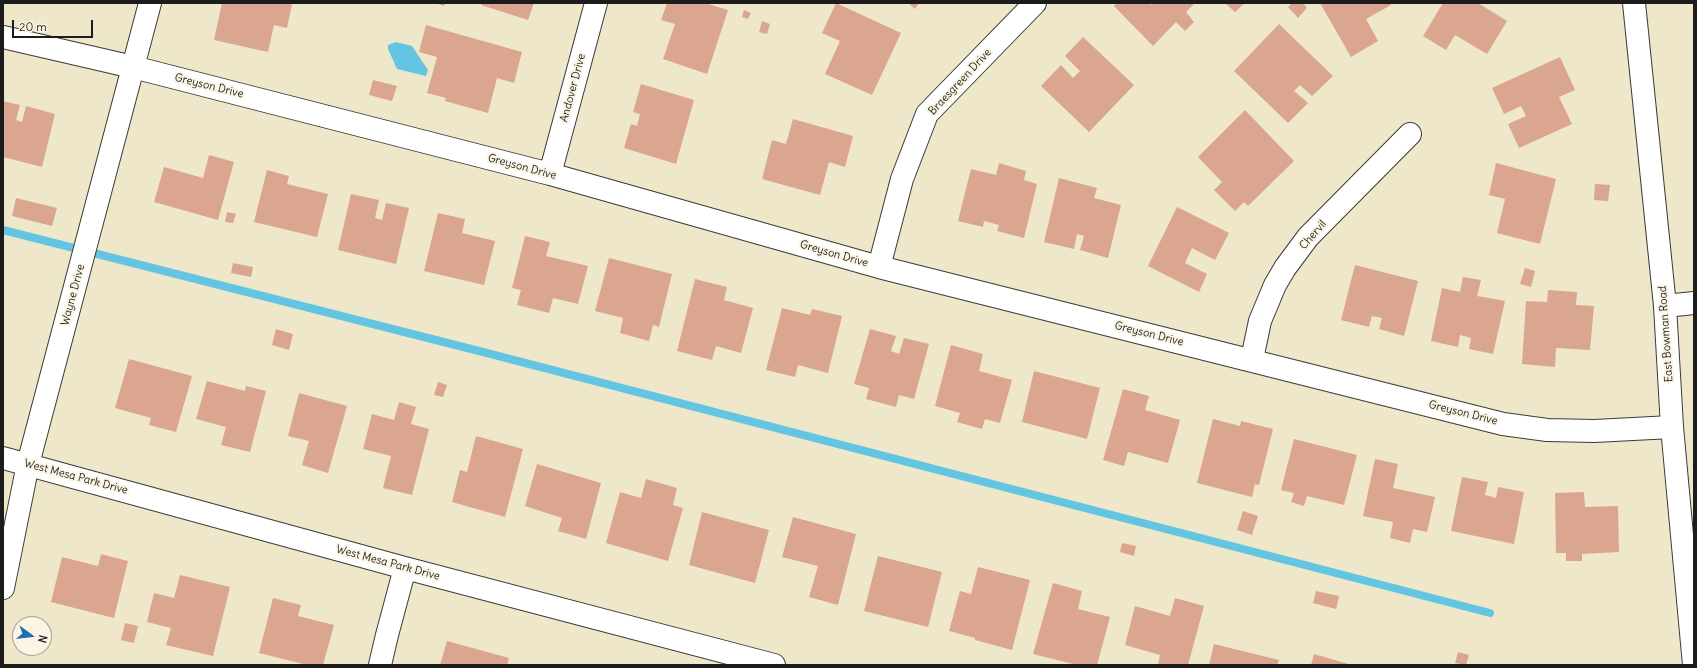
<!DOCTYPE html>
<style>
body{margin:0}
#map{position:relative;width:1697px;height:668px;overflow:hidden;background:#eee7ca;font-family:Delius,sans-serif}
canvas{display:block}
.frame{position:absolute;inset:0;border:4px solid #1c1c1c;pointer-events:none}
.north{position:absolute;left:12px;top:616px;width:40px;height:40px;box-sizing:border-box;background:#fcf5e5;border:1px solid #a29e95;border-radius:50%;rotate:105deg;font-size:11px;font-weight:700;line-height:16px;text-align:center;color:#1c1c1c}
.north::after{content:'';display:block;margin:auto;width:14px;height:18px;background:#1f6fb2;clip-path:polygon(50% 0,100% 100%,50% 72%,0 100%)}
.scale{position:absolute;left:12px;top:20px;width:81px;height:18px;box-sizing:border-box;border:2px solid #1c1c1c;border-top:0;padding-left:5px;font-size:12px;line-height:14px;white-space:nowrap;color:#1c1c1c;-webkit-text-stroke:3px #fcf5e5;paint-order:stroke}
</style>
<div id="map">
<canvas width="1697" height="668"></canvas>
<div class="frame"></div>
<div class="north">N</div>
<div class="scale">20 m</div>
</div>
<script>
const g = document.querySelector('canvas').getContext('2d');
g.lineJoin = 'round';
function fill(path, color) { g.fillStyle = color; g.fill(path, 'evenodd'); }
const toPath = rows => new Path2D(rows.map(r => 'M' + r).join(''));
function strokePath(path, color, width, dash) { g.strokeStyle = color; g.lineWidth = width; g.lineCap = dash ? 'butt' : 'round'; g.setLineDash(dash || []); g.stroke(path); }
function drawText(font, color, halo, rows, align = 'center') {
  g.font = font + ' Delius,sans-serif'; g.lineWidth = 4; g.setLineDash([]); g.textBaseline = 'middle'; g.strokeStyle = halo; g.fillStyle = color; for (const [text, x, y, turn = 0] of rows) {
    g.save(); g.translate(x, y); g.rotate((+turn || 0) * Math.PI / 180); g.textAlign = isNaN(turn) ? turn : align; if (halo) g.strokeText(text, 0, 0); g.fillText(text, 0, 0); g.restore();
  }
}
const water = toPath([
 [396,42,412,46,428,70,426,76,397,69,388,49,388,45]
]);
const stream = toPath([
 [3,230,479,351,1490,613]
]);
const building = toPath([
 [222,3,288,3,292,4,287,28,274,25,268,52,214,40],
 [435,3,445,3,444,6],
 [482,3,534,3,528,20,481,5],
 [667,3,705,3,728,10,707,74,663,59,675,24,661,20],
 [836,3,901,33,872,95,825,74,840,41,822,33],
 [908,3,919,3,915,9],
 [1117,3,1149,3,1151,5,1153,3,1195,3,1186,12,1194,22,1185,31,1176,22,1153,46,1114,6],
 [1225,3,1245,3,1235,12],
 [1292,3,1303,3,1307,8,1298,18,1288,7],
 [1320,3,1390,3,1391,5,1366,19,1378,41,1351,57],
 [1443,3,1478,3,1507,21,1487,54,1455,35,1446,50,1423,36],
 [744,10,751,13,748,19,742,17],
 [762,21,770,24,767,34,759,32],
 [1279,24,1333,76,1312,96,1300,85,1294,91,1308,103,1288,123,1234,71],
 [426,25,522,52,514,83,497,78,488,113,445,101,446,98,427,93,437,57,419,52],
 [1083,37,1134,85,1089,132,1041,86,1061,65,1073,78,1080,71,1065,56],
 [1560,57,1575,90,1559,97,1572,124,1519,148,1508,124,1526,116,1521,106,1504,114,1492,88],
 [373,80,397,86,392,101,369,95],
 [641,84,694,100,676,164,624,148,631,124,637,126,640,114,633,112],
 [3,101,20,105,16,120,22,122,26,106,55,114,42,167,3,157],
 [1245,110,1294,161,1248,206,1244,202,1235,211,1214,190,1222,182,1198,157],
 [793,119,853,136,845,167,829,162,820,195,762,179,772,140,786,144],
 [209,155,234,162,218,220,154,202,164,167,203,178],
 [999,163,1026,171,1024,180,1037,184,1024,238,997,231,999,225,984,221,983,227,958,221,971,169,996,175],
 [1496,163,1556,179,1540,244,1497,233,1505,199,1489,195],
 [267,170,289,176,287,184,328,194,317,237,254,222],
 [1059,178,1097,188,1094,198,1121,205,1108,258,1080,250,1084,236,1077,234,1074,249,1044,242],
 [1595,184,1610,185,1608,201,1594,200],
 [351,194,379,200,375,218,382,220,386,203,409,208,396,264,338,250],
 [16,198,57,208,52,226,12,216],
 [1177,207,1229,233,1215,260,1192,248,1185,263,1207,274,1199,292,1148,266],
 [227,212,236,214,233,223,225,222],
 [438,213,465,219,462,233,495,241,484,285,424,271],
 [525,236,550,242,546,256,588,266,578,304,553,298,549,313,517,305,521,290,512,288],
 [609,258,672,274,659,327,653,325,649,341,620,333,623,318,595,311],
 [233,263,253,267,251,277,231,273],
 [1355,265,1418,281,1404,336,1379,329,1382,318,1372,316,1369,327,1341,320],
 [1525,268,1535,271,1531,287,1520,284],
 [1463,277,1481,280,1477,296,1505,301,1493,354,1469,349,1471,338,1460,335,1458,347,1431,341,1442,288,1460,292],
 [695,279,727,287,724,300,753,308,741,353,716,346,712,360,677,351],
 [1548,290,1577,292,1576,305,1594,306,1590,350,1556,348,1555,367,1522,364,1526,301,1547,302],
 [782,308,810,315,812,309,842,316,828,373,798,365,795,377,766,370],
 [276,329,293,334,289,350,272,345],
 [870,329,896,336,891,351,899,354,904,338,929,344,914,399,899,395,896,407,866,399,869,388,854,384],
 [951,345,983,354,979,371,1012,380,1000,423,985,419,982,429,957,422,960,413,935,406],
 [129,359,192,376,176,432,149,425,151,418,115,408],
 [1034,371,1100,388,1087,439,1022,422],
 [207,381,245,391,246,386,266,391,250,452,221,445,226,427,196,419],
 [438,382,447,385,443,397,434,395],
 [1123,389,1149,396,1145,410,1180,420,1168,463,1128,452,1124,466,1103,460],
 [299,393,347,406,328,473,302,465,309,441,288,436],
 [399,402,416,407,411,424,429,429,412,495,383,488,391,456,363,449,372,414,394,420],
 [1213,419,1240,426,1241,421,1273,429,1259,485,1255,484,1252,497,1197,483],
 [476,436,523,449,505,517,452,502,460,470,467,472],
 [1294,439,1357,455,1344,505,1307,496,1304,506,1291,502,1294,493,1281,490],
 [1375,459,1398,464,1393,488,1435,497,1427,532,1413,529,1410,543,1390,538,1393,522,1363,516],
 [537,464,601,483,586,539,558,531,562,518,525,506],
 [1462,477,1488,482,1485,495,1496,498,1498,487,1524,492,1514,544,1451,531],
 [646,479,677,488,673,505,683,508,668,561,606,543,620,492,641,498],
 [1584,492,1585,507,1618,506,1619,552,1582,554,1582,561,1566,561,1566,553,1556,553,1555,493],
 [1243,511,1258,516,1252,535,1237,530],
 [702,512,769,530,755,583,689,565],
 [793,517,856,534,838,605,809,597,818,566,782,557],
 [1122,543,1136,546,1134,556,1120,552],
 [101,554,128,561,114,618,51,602,62,557,98,566],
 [878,556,942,572,928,627,864,611],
 [978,567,1030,580,1012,650,975,640,975,638,949,631,960,591,971,594],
 [180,575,230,587,213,656,166,645,171,628,147,622,154,593,174,598],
 [1053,583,1082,591,1078,609,1110,617,1097,665,1077,665,1033,654],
 [1316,591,1339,596,1336,609,1313,603],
 [273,598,301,605,298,616,334,625,323,665,307,665,259,653],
 [1175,598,1204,606,1188,665,1158,665,1160,655,1125,645,1135,606,1170,616],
 [125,623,138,626,134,643,121,640],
 [447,641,509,658,507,665,440,665],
 [1214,644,1279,660,1277,665,1209,665],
 [1458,652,1469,655,1466,665,1455,663],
 [1314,654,1352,665,1311,665]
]);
const street = toPath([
 [3,37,133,67,550,174,879,267,1503,424,1547,430,1594,431,1672,427],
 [550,174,596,3],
 [879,267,902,179,927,114,1035,3],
 [1665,306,1694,303],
 [1252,359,1260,321,1275,285,1285,268,1308,237,1410,134],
 [3,458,405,568,774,665],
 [3,588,28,464,150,3],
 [380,665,387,635,405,568]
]);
const secondary = toPath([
 [1634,3,1665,306,1672,427,1694,665]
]);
const streetNames = [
 ["Braesgreen Drive",960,82,-47],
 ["Greyson Drive",209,86,14],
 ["Andover Drive",573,88,-75],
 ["Greyson Drive",522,167,15],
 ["Chervil",1313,235,-49],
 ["Greyson Drive",834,254,16],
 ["Wayne Drive",73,295,-75],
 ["Greyson Drive",1149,334,14],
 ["East Bowman Road",1666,334,-94],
 ["Greyson Drive",1463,413,14],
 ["West Mesa Park Drive",76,477,15],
 ["West Mesa Park Drive",388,563,15]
];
fill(water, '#63c5e2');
strokePath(stream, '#63c5e2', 8);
fill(building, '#dba690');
strokePath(street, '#3c3a36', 24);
strokePath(secondary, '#3c3a36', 24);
strokePath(street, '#fff', 22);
strokePath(secondary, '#fff', 22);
drawText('11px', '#1c1c1c', '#fcf5e5', streetNames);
</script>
